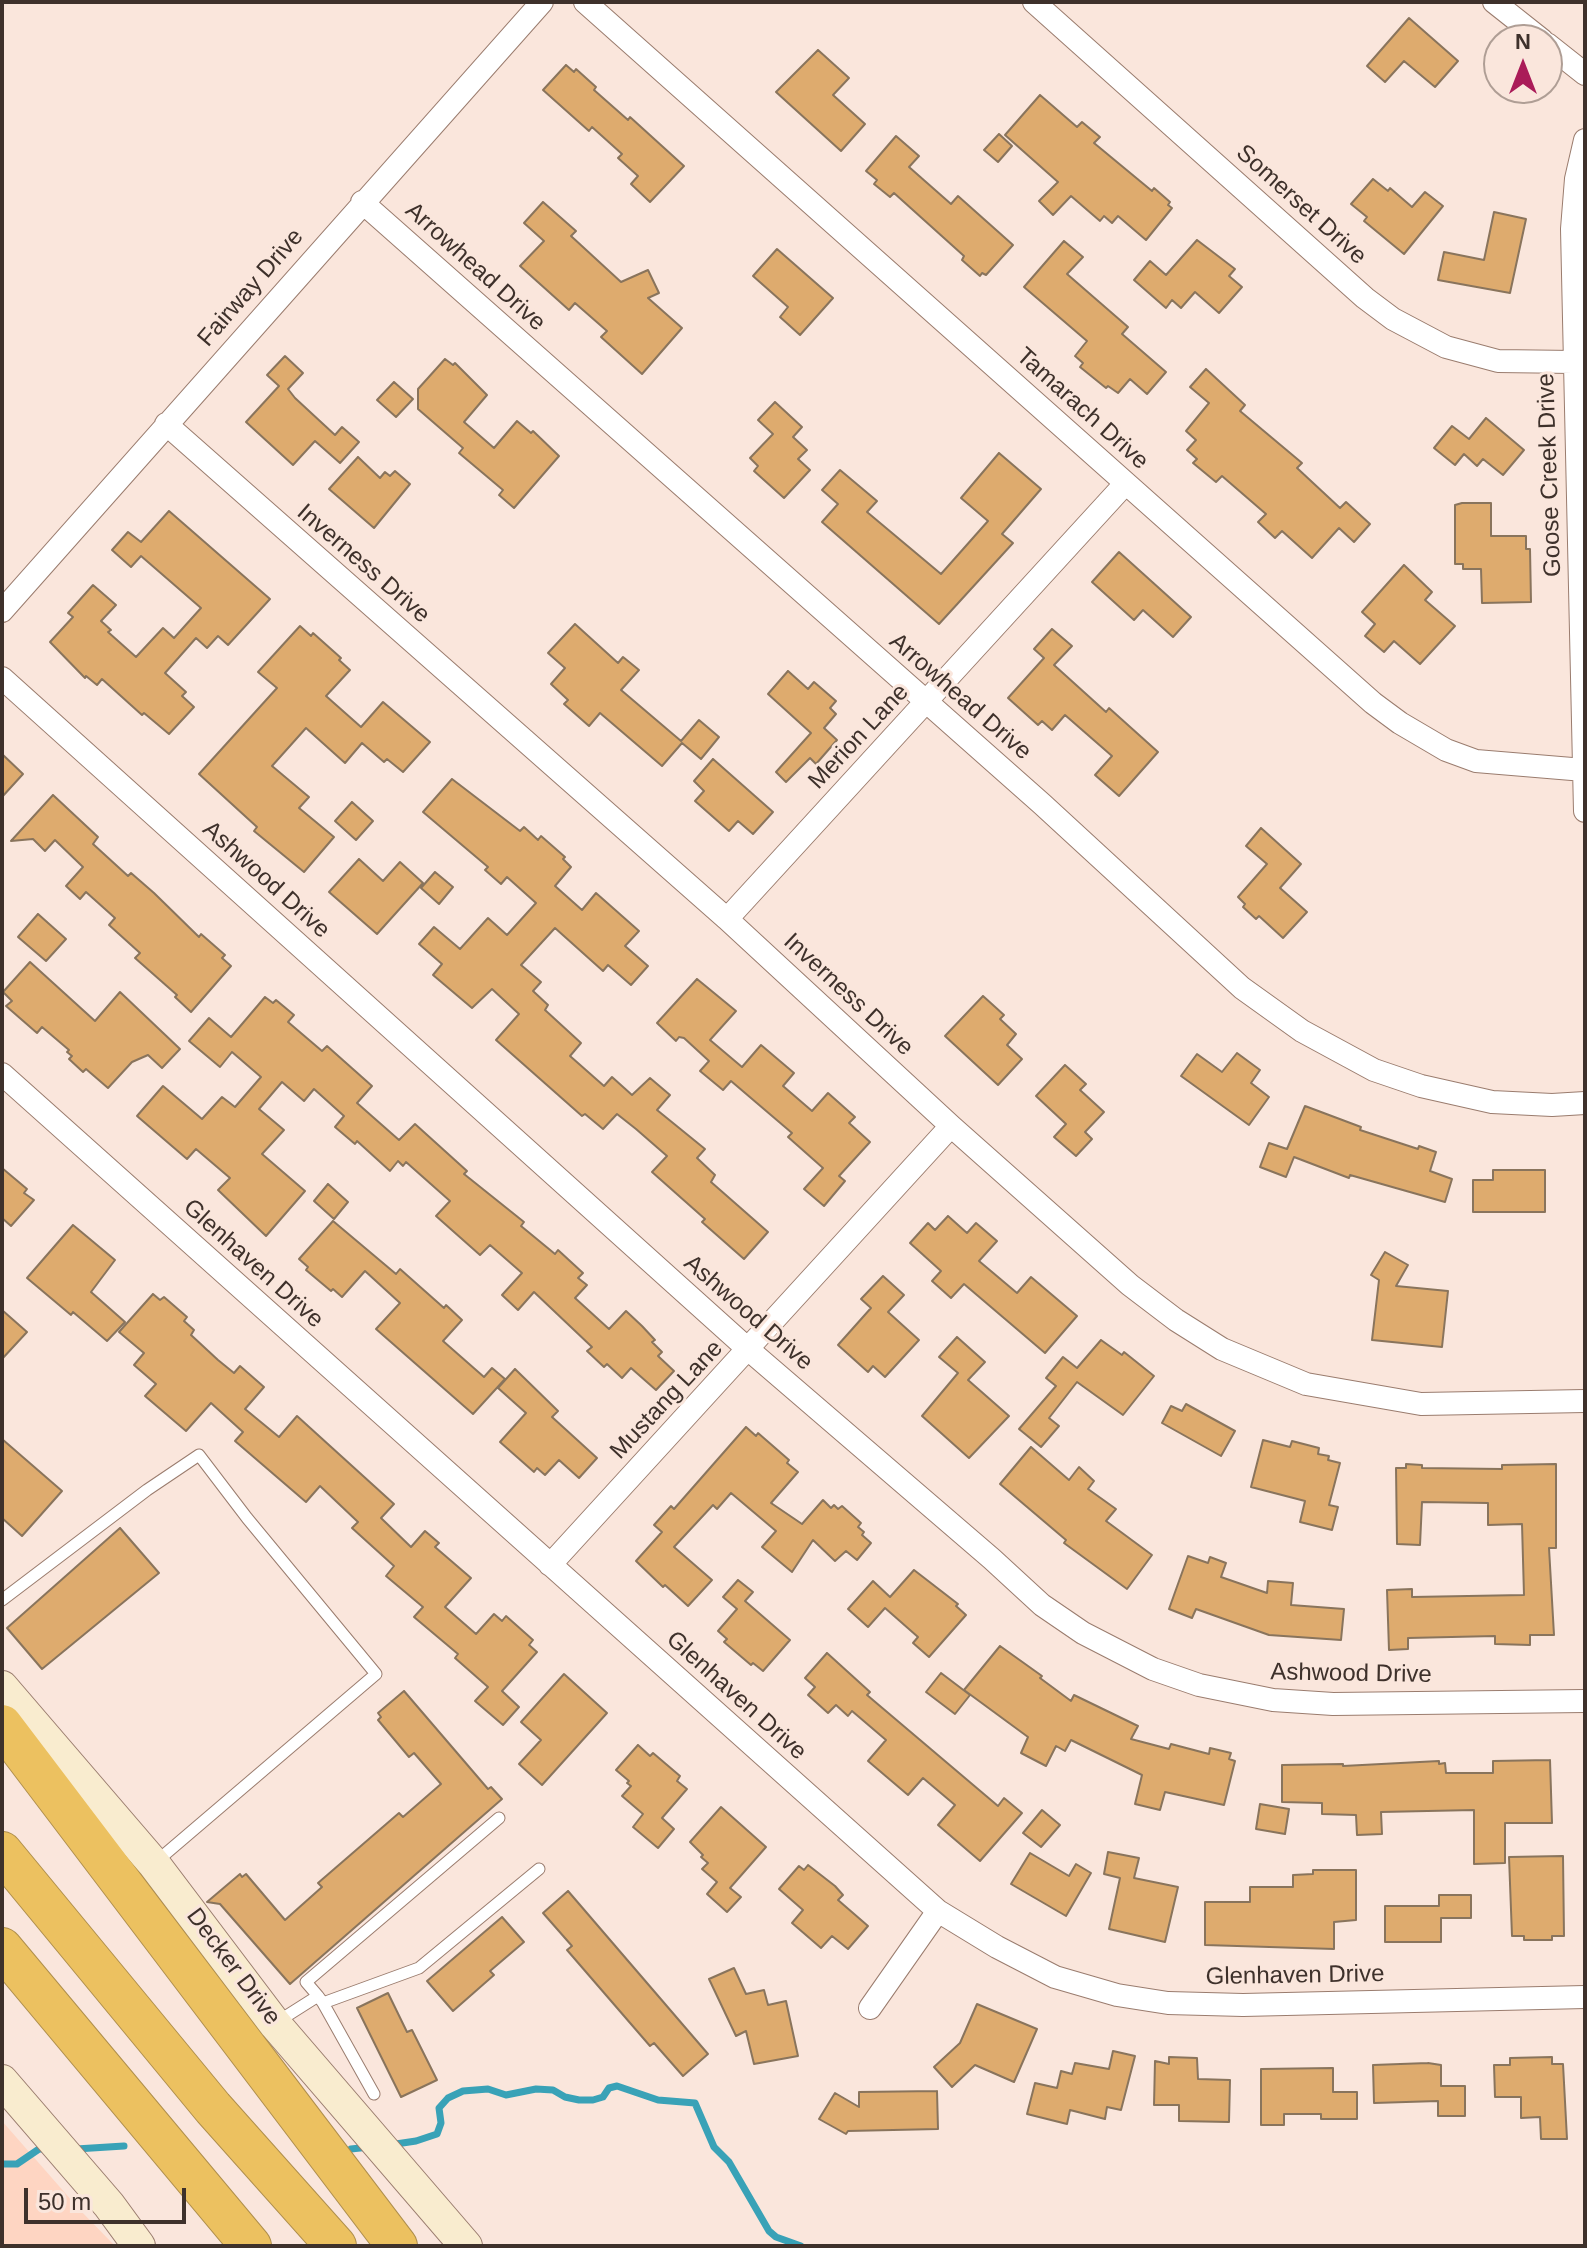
<!DOCTYPE html>
<style>
body{margin:0}
#map{position:relative;width:1587px;height:2248px;overflow:hidden;background:#fae6dc;font-family:Arial,sans-serif}
canvas{display:block}
.frame{position:absolute;inset:0;border:4px solid #3e312b;pointer-events:none}
.north{position:absolute;left:1483px;top:24px;width:80px;height:80px;box-sizing:border-box;background:#fae6dc;border:2px solid #af9e95;border-radius:50%;rotate:0deg;font-size:22px;font-weight:700;line-height:32px;text-align:center;color:#3e312b}
.north::after{content:'';display:block;margin:auto;width:28px;height:36px;background:#aa1b58;clip-path:polygon(50% 0,100% 100%,50% 72%,0 100%)}
.scale{position:absolute;left:24px;top:2188px;width:162px;height:36px;box-sizing:border-box;border:4px solid #3e312b;border-top:0;padding-left:10px;font-size:24px;line-height:28px;white-space:nowrap;color:#3e312b;-webkit-text-stroke:6px #fae6dc;paint-order:stroke}
</style>
<div id="map">
<canvas width="1587" height="2248"></canvas>
<div class="frame"></div>
<div class="north">N</div>
<div class="scale">50 m</div>
</div>
<script>
const g = document.querySelector('canvas').getContext('2d');
g.lineJoin = 'round';
function fill(path, color) { g.fillStyle = color; g.fill(path, 'evenodd'); }
const toPath = rows => new Path2D(rows.map(r => 'M' + r).join(''));
function strokePath(path, color, width, dash) { g.strokeStyle = color; g.lineWidth = width; g.lineCap = dash ? 'butt' : 'round'; g.setLineDash(dash || []); g.stroke(path); }
function drawText(font, color, halo, rows, align = 'center') {
  g.font = font + ' Arial,sans-serif'; g.lineWidth = 6; g.setLineDash([]); g.textBaseline = 'middle'; g.strokeStyle = halo; g.fillStyle = color; for (const [text, x, y, turn = 0] of rows) {
    g.save(); g.translate(x, y); g.rotate((+turn || 0) * Math.PI / 180); g.textAlign = isNaN(turn) ? turn : align; if (halo) g.strokeText(text, 0, 0); g.fillText(text, 0, 0); g.restore();
  }
}
const built = toPath([
 [2,2121,80,2210,115,2246,2,2246]
]);
const stream = toPath([
 [389,2145,416,2141,437,2134,441,2123,439,2108,448,2098,463,2091,488,2089,506,2095,536,2089,553,2090,565,2097,579,2100,593,2100,603,2097,609,2088,617,2086,658,2100,695,2103,714,2147,729,2162,769,2231,776,2237,801,2246],
 [76,2149,124,2146],
 [351,2149,369,2147],
 [2,2164,17,2164,39,2149,48,2149]
]);
const building = toPath([
 [1409,18,1458,61,1435,87,1404,61,1385,82,1367,66,1409,18],
 [818,50,849,78,833,95,865,124,841,151,776,92,818,50],
 [566,65,574,72,576,69,596,87,594,90,628,120,630,117,684,166,650,202,631,184,638,176,618,158,622,154,592,127,589,131,543,90,566,65],
 [1040,95,1077,127,1082,122,1100,137,1094,143,1152,191,1154,188,1170,202,1168,205,1172,208,1146,240,1118,216,1112,223,1104,216,1100,221,1071,196,1053,215,1039,201,1058,182,1005,135,1040,95],
 [999,134,1012,146,998,162,984,150,999,134],
 [896,136,919,156,909,167,951,204,958,196,1013,245,986,275,982,273,980,276,962,260,964,256,894,193,890,197,874,184,877,180,866,171,896,136],
 [1373,179,1388,191,1390,188,1412,207,1425,192,1443,206,1404,254,1364,221,1367,217,1351,204,1373,179],
 [543,202,576,231,571,236,621,282,648,270,659,293,648,298,682,328,642,374,601,337,607,331,575,303,569,310,520,266,544,241,524,223,543,202],
 [1494,212,1526,219,1510,293,1438,280,1444,252,1484,260,1494,212],
 [1197,240,1235,269,1229,276,1242,287,1219,313,1195,292,1181,308,1172,300,1166,308,1134,280,1150,261,1166,275,1197,240],
 [1064,241,1083,257,1067,274,1128,327,1122,334,1166,372,1147,394,1130,379,1118,393,1108,386,1106,388,1080,367,1083,363,1075,356,1087,341,1024,287,1064,241],
 [777,249,833,298,800,335,780,317,788,307,753,276,777,249],
 [285,356,303,373,288,389,295,398,335,435,342,427,359,442,340,463,315,441,293,465,246,422,279,386,267,375,285,356],
 [445,359,453,365,455,363,487,395,464,422,494,448,517,421,531,433,533,431,559,456,514,508,499,495,503,490,459,453,463,448,418,409,418,389,445,359],
 [1206,369,1245,405,1240,411,1302,463,1297,468,1340,508,1346,502,1370,524,1354,542,1339,528,1312,558,1282,531,1275,538,1258,522,1266,514,1222,476,1216,482,1193,463,1197,459,1187,450,1196,440,1186,431,1209,403,1190,387,1206,369],
 [394,382,413,399,396,417,377,400,394,382],
 [775,402,802,427,793,437,807,450,798,459,810,470,784,498,754,471,758,466,750,458,773,434,758,420,775,402],
 [1486,418,1524,450,1503,475,1483,459,1477,466,1464,454,1455,465,1434,448,1452,426,1469,439,1486,418],
 [999,453,1041,489,1002,534,1013,543,939,624,822,522,838,504,822,490,840,470,877,501,867,512,941,574,988,521,961,498,999,453],
 [358,457,380,478,385,472,390,476,395,471,410,484,374,528,329,489,358,457],
 [1462,503,1491,503,1491,536,1526,536,1526,549,1530,549,1531,602,1482,603,1481,569,1463,569,1463,564,1455,564,1455,505,1462,503],
 [169,511,270,599,228,645,218,636,207,648,196,638,165,673,186,692,182,696,194,707,169,734,144,713,142,715,102,679,97,685,86,676,85,678,50,642,73,617,68,613,93,585,116,605,101,621,111,630,108,632,136,657,163,628,174,638,201,608,141,556,131,567,112,550,128,532,141,542,169,511],
 [1119,552,1191,617,1173,637,1143,610,1134,620,1092,582,1119,552],
 [1404,565,1432,592,1425,600,1455,626,1420,664,1394,641,1384,652,1365,636,1375,624,1362,612,1404,565],
 [575,624,618,663,623,657,639,670,621,690,681,741,699,720,719,737,701,759,682,743,662,766,600,713,589,726,564,704,568,700,551,684,565,668,548,653,575,624],
 [300,626,311,636,313,633,341,658,339,660,350,670,326,696,361,727,383,702,430,742,403,772,387,759,384,762,362,743,345,763,306,728,272,766,309,797,299,808,334,837,304,872,254,831,257,827,199,774,277,688,258,672,300,626],
 [1052,629,1072,646,1054,665,1106,712,1109,708,1158,752,1119,796,1095,775,1112,756,1065,715,1052,730,1042,721,1038,725,1008,698,1044,658,1034,649,1052,629],
 [788,671,808,689,814,682,836,701,830,708,836,714,824,728,837,740,816,764,810,758,786,782,776,772,811,733,768,694,788,671],
 [2,754,23,774,2,797,2,754],
 [713,759,773,812,753,834,738,821,729,831,695,801,704,791,694,781,713,759],
 [452,779,520,831,524,827,538,840,541,836,565,857,563,859,571,867,555,886,582,910,596,893,639,931,625,946,648,966,631,985,608,965,603,971,555,928,521,965,541,982,533,991,548,1005,545,1010,581,1043,570,1056,604,1086,612,1077,632,1095,650,1078,670,1095,657,1110,705,1149,697,1158,715,1175,711,1182,768,1232,744,1259,702,1222,705,1219,652,1172,667,1156,636,1129,617,1114,603,1129,585,1114,582,1116,496,1040,519,1014,492,989,472,1008,433,975,442,964,419,944,434,927,460,949,488,918,507,935,536,903,507,877,501,884,485,870,488,867,423,812,452,779],
 [53,795,98,837,93,844,128,876,131,873,154,893,199,937,201,934,225,955,222,958,231,966,191,1012,175,997,177,995,135,958,140,953,109,925,115,918,86,892,80,899,66,886,83,867,55,840,45,851,33,839,11,841,53,795],
 [352,802,373,821,356,840,335,821,352,802],
 [1261,828,1301,864,1280,888,1307,912,1283,938,1259,916,1256,919,1243,907,1245,904,1238,897,1267,864,1246,846,1261,828],
 [359,859,383,881,400,862,423,883,377,934,329,892,359,859],
 [435,872,453,887,439,904,421,888,435,872],
 [38,914,66,939,46,961,18,937,38,914],
 [30,962,95,1021,120,992,180,1049,162,1068,148,1055,132,1062,108,1088,86,1069,83,1072,69,1059,72,1056,67,1052,69,1050,42,1027,37,1033,6,1006,12,1001,3,992,30,962],
 [697,979,736,1011,710,1040,742,1067,761,1045,794,1073,783,1086,812,1111,828,1093,855,1117,849,1123,870,1142,839,1176,845,1181,824,1206,804,1189,823,1168,788,1137,792,1133,731,1081,723,1090,700,1071,709,1061,684,1038,679,1037,676,1041,657,1023,697,979],
 [983,996,1004,1015,1000,1019,1016,1034,1007,1045,1022,1059,998,1085,945,1036,983,996],
 [265,997,273,1003,276,1000,294,1015,288,1022,322,1051,327,1046,372,1086,357,1103,399,1140,415,1124,467,1171,464,1174,524,1222,521,1226,555,1254,558,1250,583,1273,578,1278,587,1285,575,1298,609,1329,626,1311,642,1326,655,1340,652,1342,662,1352,658,1356,674,1371,656,1390,631,1368,622,1378,607,1364,604,1367,587,1351,592,1347,534,1292,518,1310,502,1295,522,1273,490,1245,480,1255,436,1216,450,1201,406,1162,403,1166,398,1161,390,1171,357,1141,355,1144,335,1127,344,1116,314,1089,304,1101,282,1082,259,1109,284,1130,262,1154,305,1191,266,1236,218,1190,230,1178,196,1149,187,1159,137,1116,163,1086,202,1119,222,1097,235,1107,261,1077,232,1052,220,1067,189,1041,209,1018,231,1037,265,997],
 [1237,1053,1260,1070,1251,1083,1269,1097,1249,1125,1181,1076,1197,1054,1222,1072,1237,1053],
 [1065,1065,1086,1084,1080,1090,1104,1112,1085,1132,1092,1139,1076,1156,1054,1137,1066,1124,1036,1096,1065,1065],
 [1305,1106,1361,1127,1360,1130,1418,1149,1419,1146,1436,1152,1430,1171,1452,1179,1445,1202,1350,1175,1349,1178,1294,1157,1286,1177,1260,1167,1269,1143,1287,1149,1305,1106],
 [2,1168,27,1189,24,1193,34,1200,11,1226,2,1218,2,1168],
 [1493,1170,1545,1170,1545,1212,1473,1212,1473,1180,1493,1180,1493,1170],
 [328,1184,348,1202,334,1219,314,1201,328,1184],
 [948,1216,967,1233,976,1223,997,1241,979,1261,1017,1293,1031,1277,1077,1316,1045,1353,964,1284,951,1298,932,1281,941,1271,910,1243,928,1223,935,1230,948,1216],
 [333,1221,396,1274,400,1269,444,1308,446,1305,462,1320,443,1341,484,1377,492,1368,505,1379,473,1414,376,1329,400,1303,365,1271,342,1297,333,1289,331,1291,306,1270,308,1267,299,1259,333,1221],
 [73,1225,115,1260,91,1292,125,1322,107,1341,73,1312,71,1315,27,1278,73,1225],
 [1385,1252,1408,1265,1396,1286,1448,1291,1442,1347,1372,1340,1379,1280,1371,1275,1385,1252],
 [883,1276,904,1295,888,1312,919,1340,885,1377,873,1366,868,1372,838,1345,871,1308,861,1299,883,1276],
 [153,1294,160,1300,164,1297,187,1317,184,1321,194,1330,191,1335,218,1360,234,1373,240,1366,264,1387,245,1409,279,1437,297,1416,394,1504,381,1518,411,1547,425,1531,439,1543,435,1547,471,1578,445,1607,476,1634,494,1614,502,1621,506,1616,533,1640,529,1645,537,1652,502,1691,519,1707,503,1725,475,1701,488,1687,455,1658,458,1654,414,1617,423,1607,386,1576,394,1566,352,1528,358,1522,320,1486,306,1502,235,1441,243,1432,211,1403,186,1431,145,1396,156,1384,134,1365,144,1353,119,1332,153,1294],
 [2,1310,27,1332,2,1359,2,1310],
 [957,1337,985,1362,968,1380,1009,1416,969,1458,922,1416,958,1373,939,1357,957,1337],
 [1101,1340,1122,1355,1124,1352,1154,1376,1123,1415,1077,1382,1049,1418,1059,1426,1041,1447,1019,1429,1056,1386,1046,1378,1063,1357,1077,1368,1101,1340],
 [515,1369,558,1411,552,1417,597,1458,579,1478,559,1460,545,1475,537,1468,534,1472,500,1442,526,1413,498,1388,515,1369],
 [1186,1404,1235,1431,1221,1456,1162,1423,1171,1406,1182,1411,1186,1404],
 [746,1427,756,1436,758,1433,789,1460,787,1463,798,1472,771,1503,802,1524,823,1500,831,1508,834,1505,838,1509,842,1506,861,1523,858,1527,864,1532,862,1535,871,1543,857,1560,846,1551,835,1561,813,1540,792,1572,762,1547,776,1531,731,1493,717,1509,713,1505,674,1547,712,1580,688,1606,665,1585,663,1587,636,1561,662,1532,654,1525,671,1506,674,1509,746,1427],
 [2,1439,62,1491,22,1536,2,1518,2,1439],
 [1263,1440,1290,1447,1292,1441,1319,1448,1318,1454,1329,1456,1328,1460,1340,1463,1329,1505,1338,1507,1332,1530,1300,1522,1305,1501,1251,1487,1263,1440],
 [1031,1447,1069,1480,1079,1467,1094,1481,1088,1489,1116,1509,1106,1521,1152,1555,1127,1589,1064,1543,1066,1540,1000,1484,1031,1447],
 [1406,1464,1422,1465,1422,1468,1502,1469,1502,1465,1556,1464,1556,1548,1549,1548,1554,1635,1530,1635,1530,1645,1495,1644,1495,1636,1408,1638,1408,1649,1389,1650,1387,1590,1412,1589,1412,1597,1524,1595,1522,1524,1488,1525,1488,1503,1422,1502,1420,1545,1397,1544,1396,1468,1406,1468,1406,1464],
 [120,1528,159,1573,42,1669,7,1628,120,1528],
 [1188,1556,1208,1563,1210,1557,1226,1563,1221,1577,1267,1593,1268,1581,1293,1583,1291,1605,1344,1609,1341,1640,1269,1635,1196,1609,1192,1618,1169,1609,1188,1556],
 [914,1570,958,1604,956,1606,966,1615,929,1657,913,1643,918,1637,885,1608,868,1627,848,1609,873,1581,890,1597,914,1570],
 [738,1580,753,1592,745,1601,790,1640,763,1671,753,1663,751,1665,724,1642,727,1639,718,1631,737,1609,723,1597,738,1580],
 [1000,1646,1042,1676,1040,1678,1071,1701,1074,1695,1138,1726,1131,1739,1169,1749,1171,1744,1209,1754,1210,1748,1231,1753,1229,1759,1235,1761,1224,1805,1165,1792,1160,1810,1135,1804,1142,1775,1071,1740,1065,1751,1056,1746,1046,1766,1021,1753,1028,1737,964,1690,1000,1646],
 [827,1653,870,1692,867,1695,998,1806,1004,1798,1022,1813,980,1861,938,1825,955,1805,923,1778,908,1795,868,1761,886,1740,852,1711,848,1716,836,1705,828,1713,808,1695,815,1687,805,1678,827,1653],
 [941,1673,970,1695,955,1714,926,1692,941,1673],
 [564,1674,607,1713,542,1785,519,1764,541,1740,521,1722,564,1674],
 [404,1691,488,1789,491,1787,502,1799,290,1984,220,1904,207,1902,240,1874,242,1877,246,1874,285,1920,322,1887,318,1883,399,1813,403,1817,441,1784,414,1753,409,1757,378,1720,381,1717,378,1713,404,1691],
 [638,1745,650,1756,653,1753,680,1776,677,1781,687,1789,662,1818,674,1829,658,1848,633,1827,643,1814,622,1796,631,1786,627,1783,629,1781,616,1770,638,1745],
 [1550,1760,1552,1823,1505,1823,1505,1863,1474,1864,1474,1810,1381,1812,1382,1834,1357,1835,1356,1815,1322,1814,1322,1803,1282,1802,1282,1765,1343,1764,1343,1766,1439,1761,1439,1764,1445,1763,1446,1773,1493,1773,1493,1761,1550,1760],
 [1260,1804,1289,1809,1285,1834,1256,1829,1260,1804],
 [721,1807,766,1847,730,1888,741,1897,727,1912,707,1894,717,1882,702,1869,708,1863,701,1857,703,1855,690,1842,721,1807],
 [1042,1810,1060,1825,1041,1847,1023,1833,1042,1810],
 [1108,1852,1139,1858,1134,1878,1178,1887,1165,1942,1109,1929,1120,1878,1104,1874,1108,1852],
 [1030,1853,1069,1876,1076,1864,1091,1873,1066,1916,1011,1884,1030,1853],
 [1563,1856,1564,1936,1552,1936,1552,1940,1524,1940,1524,1936,1512,1936,1509,1857,1563,1856],
 [808,1865,835,1886,843,1895,838,1900,868,1926,848,1949,832,1936,821,1948,792,1923,803,1910,779,1889,799,1866,804,1870,808,1865],
 [1313,1870,1356,1870,1356,1920,1334,1922,1334,1949,1205,1945,1205,1902,1250,1902,1250,1887,1293,1887,1293,1875,1313,1874,1313,1870],
 [568,1891,708,2054,683,2076,654,2043,650,2046,567,1950,572,1946,543,1913,568,1891],
 [1439,1895,1471,1895,1471,1918,1441,1918,1441,1942,1385,1942,1385,1906,1439,1906,1439,1895],
 [502,1917,524,1942,490,1971,494,1975,453,2011,427,1981,502,1917],
 [734,1968,746,1994,764,1990,768,2005,786,2001,798,2056,754,2064,746,2031,736,2036,709,1979,734,1968],
 [388,1993,407,2032,412,2030,437,2080,401,2097,357,2008,388,1993],
 [977,2004,1037,2029,1014,2082,975,2065,952,2087,934,2067,960,2043,977,2004],
 [1113,2051,1135,2056,1121,2110,1107,2107,1105,2119,1070,2110,1067,2124,1027,2114,1035,2083,1057,2088,1061,2071,1072,2074,1075,2063,1109,2069,1113,2051],
 [1169,2057,1197,2058,1198,2079,1230,2080,1229,2122,1179,2121,1179,2105,1154,2105,1155,2061,1169,2064,1169,2057],
 [1552,2057,1552,2064,1563,2064,1567,2139,1541,2139,1540,2117,1521,2118,1521,2097,1495,2097,1494,2065,1510,2065,1510,2058,1552,2057],
 [1428,2063,1441,2065,1441,2086,1465,2086,1465,2116,1438,2116,1438,2101,1374,2103,1373,2065,1428,2063],
 [1333,2068,1333,2092,1357,2092,1357,2119,1321,2119,1321,2114,1284,2114,1284,2125,1261,2125,1261,2069,1333,2068],
 [937,2091,938,2129,848,2131,846,2134,819,2119,835,2093,859,2107,859,2092,937,2091]
]);
const lane = toPath([
 [2,1600,147,1490,199,1455,247,1518,376,1674,157,1861],
 [318,1996,306,1982,499,1818],
 [323,2003,374,2094],
 [277,2022,318,1996,323,2003,419,1968,539,1869]
]);
const street = toPath([
 [585,2,1373,703,1400,723,1446,750,1476,761,1584,770],
 [1034,2,1365,298,1393,319,1446,347,1498,361,1573,362],
 [1494,2,1542,40],
 [1547,44,1585,74],
 [1585,140,1576,179,1572,229,1585,811],
 [362,202,1042,804,1242,988,1302,1031,1374,1070,1421,1086,1492,1102,1552,1105,1585,1103],
 [166,424,727,919,951,1126,1130,1285,1176,1320,1222,1349,1306,1384,1421,1404,1585,1401],
 [2,611,542,2],
 [2,678,749,1350,992,1559,1042,1605,1083,1633,1153,1669,1199,1685,1273,1700,1333,1704,1585,1701],
 [727,919,1125,484],
 [2,1074,938,1911,997,1947,1055,1977,1117,1995,1168,2003,1243,2005,1585,1997],
 [550,1565,951,1126],
 [870,2008,938,1911]
]);
const secondary = toPath([
 [2,1687,154,1864,275,2024,466,2246],
 [2,2081,109,2205,139,2246]
]);
const highway = toPath([
 [2,1725,397,2246],
 [2,1852,213,2108,336,2246],
 [2,1948,251,2246]
]);
const streetNames = [
 ["Somerset Drive",1301,205,42],
 ["Arrowhead Drive",475,267,42],
 ["Fairway Drive",251,288,-49],
 ["Tamarach Drive",1082,409,42],
 ["Goose Creek Drive",1550,475,-92],
 ["Inverness Drive",363,564,41],
 ["Arrowhead Drive",960,697,41],
 ["Merion Lane",859,737,-47],
 ["Ashwood Drive",266,880,42],
 ["Inverness Drive",848,995,43],
 ["Glenhaven Drive",253,1264,42],
 ["Ashwood Drive",748,1313,41],
 ["Mustang Lane",667,1400,-47],
 ["Ashwood Drive",1351,1674,1],
 ["Glenhaven Drive",736,1696,42],
 ["Decker Drive",233,1967,53],
 ["Glenhaven Drive",1295,1976,-1]
];
fill(built, '#fed5c2');
strokePath(stream, '#39a2b7', 7);
fill(building, '#deab6e');
strokePath(building, '#89745c', 2);
strokePath(lane, '#9a7c6e', 13);
strokePath(street, '#9a7c6e', 24);
strokePath(secondary, '#9a7c6e', 34);
strokePath(highway, '#af8f4d', 42);
strokePath(lane, '#fff', 11);
strokePath(street, '#fff', 22);
strokePath(secondary, '#f9eccf', 32);
strokePath(highway, '#ecc160', 40);
drawText('24px', '#3e312b', '#fae6dc', streetNames);
</script>
